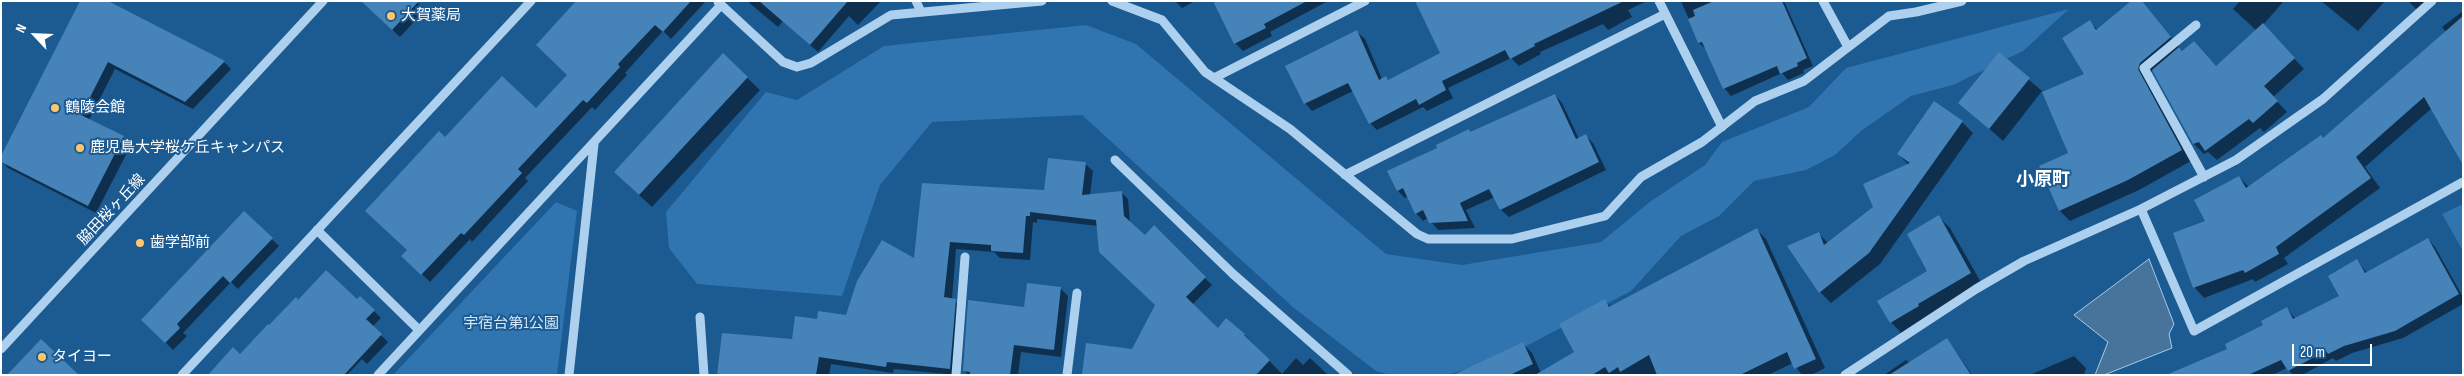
<!DOCTYPE html>
<meta charset="utf-8">
<style>
body{margin:0}
#map{position:relative;width:2464px;height:376px;overflow:hidden;background:#1c5a92;font-family:"Sofia Sans Condensed",sans-serif}
canvas{display:block}
.frame{position:absolute;inset:0;border:2px solid #fff;pointer-events:none}
.north{position:absolute;left:10px;top:10px;width:50px;height:50px;-webkit-text-stroke:4px #1c5a92;paint-order:stroke;rotate:295deg;font-size:14px;font-weight:700;line-height:20px;text-align:center;color:#fff}
.north::after{content:'';display:block;margin:auto;width:18px;height:22px;background:#fff;clip-path:polygon(50% 0,100% 100%,50% 72%,0 100%)}
.scale{position:absolute;left:2292px;top:344px;width:80px;height:22px;box-sizing:border-box;border:2px solid #fff;border-top:0;padding-left:6px;font-size:15px;line-height:18px;white-space:nowrap;color:#fff;-webkit-text-stroke:4px #1c5a92;paint-order:stroke}
</style>
<div id="map">
<canvas width="2464" height="376"></canvas>
<div class="frame"></div>
<div class="north">N</div>
<div class="scale">20 m</div>
</div>
<script>
const g = document.querySelector('canvas').getContext('2d');
g.lineJoin = 'round';
function fill(path, color) { g.fillStyle = color; g.fill(path, 'evenodd'); }
const toPath = rows => new Path2D(rows.map(r => 'M' + r).join(''));
function strokePath(path, color, width, dash) { g.strokeStyle = color; g.lineWidth = width; g.lineCap = dash ? 'butt' : 'round'; g.setLineDash(dash || []); g.stroke(path); }
function drawText(font, color, halo, rows, align = 'center') {
  g.font = font + ' "Sofia Sans Condensed","Noto Sans JP",sans-serif'; g.lineWidth = 4; g.setLineDash([]); g.textBaseline = 'middle'; g.strokeStyle = halo; g.fillStyle = color; for (const [text, x, y, turn = 0] of rows) {
    g.save(); g.translate(x, y); g.rotate((+turn || 0) * Math.PI / 180); g.textAlign = isNaN(turn) ? turn : align; if (halo) g.strokeText(text, 0, 0); g.fillText(text, 0, 0); g.restore();
  }
}
const green = toPath([
 [2069,9,2023,51,1953,85,1911,96,1861,131,1835,155,1806,170,1754,181,1719,216,1681,236,1631,291,1513,353,1448,375,1390,375,1376,371,1294,308,1082,115,932,122,880,185,842,296,697,284,669,248,666,212,766,92,797,100,884,46,1086,25,1136,44,1386,254,1462,265,1601,242,1651,201,1705,165,1722,142,1809,107,1846,68],
 [556,202,577,211,557,375,393,375],
 [2463,204,2463,251,2442,214]
]);
const water = toPath([
 [2149,259,2174,324,2169,334,2172,348,2104,375,2095,375,2108,342,2074,315,2149,259]
]);
const shadow = toPath([
 [105,1,224,62,231,69,193,109,115,69,89,120,123,137,131,145,96,213,8,168,1,161],
 [362,1,416,1,425,10,400,37],
 [644,1,706,1,671,39,663,31,625,73,627,75,595,110,592,107,525,178,528,181,472,242,470,239,430,282,403,256,409,250,445,139,536,110],
 [747,1,881,1,858,25,849,16,818,52,783,21,778,27],
 [1175,1,1195,1,1182,8],
 [1214,1,1328,1,1270,32,1272,36,1243,51,1235,43],
 [1418,1,1644,1,1645,2,1628,10,1632,17,1608,30,1603,24,1540,52,1541,54,1519,66,1511,58,1448,88,1453,98,1427,111,1423,107,1377,130,1370,123,1353,91,1312,111,1305,103,1357,32,1365,39,1382,79,1386,78,1389,80,1442,54],
 [1681,1,1784,1,1813,66,1803,70,1804,73,1788,80,1782,73,1731,96,1724,88,1707,50,1699,43],
 [2141,1,2183,52,2216,67,2256,30,2233,9,2240,1,2284,1,2263,25,2304,69,2273,97,2287,112,2264,132,2260,128,2217,160,2208,152,2204,154,2194,144,2154,70,2150,73,2191,161,2139,190,2070,221,2060,211,2040,166,2070,153,2085,75,2090,22,2098,30],
 [2321,1,2385,1,2358,31],
 [2408,1,2426,1,2418,11],
 [2463,11,2463,161,2432,108,2365,167,2380,188,2284,258,2288,264,2255,282,2253,279,2204,298,2195,288,2175,234,2207,222,2239,177,2249,187,2324,140,2446,32,2442,27],
 [1999,54,2042,91,2003,141,1960,103],
 [723,55,760,90,652,207,628,185],
 [1555,95,1562,103,1579,139,1586,136,1593,143,1606,170,1509,217,1501,210,1495,197,1466,210,1475,228,1438,230,1428,218,1423,221,1416,213,1408,196,1405,198,1398,191,1439,148,1469,131,1471,133],
 [1962,122,1973,133,1880,264,1831,303,1820,292,1789,246,1818,233,1829,244,1874,208,1909,165,1898,154],
 [1085,164,1093,171,1090,195,1121,192,1128,199,1130,224,1145,237,1154,227,1212,285,1192,305,1218,330,1244,334,1282,374,1296,358,1303,365,1310,358,1328,375,1084,375,1133,350,1156,305,1098,226,1037,219,1037,223,1033,222,1030,260,1000,258,994,252,956,249,952,299,962,307,957,375,894,369,893,373,831,364,829,375,719,375,793,341,818,320,847,317,915,260,1045,192],
 [244,212,279,246,238,289,231,282,183,333,187,336,173,350,143,320],
 [1939,217,1950,228,1982,284,1902,334,1891,322,1879,301,1929,271],
 [1757,230,1766,239,1825,368,1811,375,1802,375,1793,363,1768,375,1492,375,1523,344,1532,353,1541,373,1576,353,1605,301,1611,307],
 [2428,239,2435,247,2463,297,2463,304,2403,338,2352,353,2336,361,2333,358,2302,375,2293,375,2287,368,2272,375,2166,375,2229,350,2287,308,2296,320,2341,297,2357,261,2367,273],
 [1060,288,1068,296,1061,357,1021,352,1018,375,968,375,964,370],
 [360,297,381,318,372,327,388,342,367,364,362,359,347,375,209,375,240,355,298,301,357,301],
 [1947,339,1972,375,1884,375,1906,360,1910,363],
 [2074,356,2086,368,2084,375,2030,375]
]);
const building = toPath([
 [80,1,108,1,225,61,185,102,108,62,81,115,124,136,88,206,1,162,1,156],
 [361,1,419,1,392,30],
 [576,1,691,1,663,32,655,25,618,64,620,67,587,103,583,100,518,169,522,173,464,235,461,233,421,275,401,256,407,250,365,211,439,131,445,137,502,76,536,108,567,75,536,45],
 [759,1,848,1,810,45],
 [1213,1,1307,1,1264,24,1266,28,1234,44],
 [1415,1,1624,1,1534,44,1535,46,1510,59,1505,50,1442,81,1446,90,1419,105,1416,99,1369,124,1348,83,1304,104,1285,66,1357,30,1379,80,1386,76,1388,80,1440,53],
 [1714,1,1782,1,1807,58,1797,63,1798,66,1780,74,1777,66,1723,89,1702,42,1698,43,1688,19,1695,16,1693,10],
 [2131,1,2142,1,2171,37,2140,63,2138,69,2182,150,2128,180,2059,211,2039,166,2068,153,2042,92,2084,74,2062,38,2090,20,2096,30],
 [2463,16,2463,165,2424,97,2356,157,2371,178,2276,247,2279,254,2245,273,2243,270,2193,288,2173,233,2205,221,2194,200,2239,176,2246,188,2321,135,2323,138],
 [2263,23,2295,58,2264,86,2278,101,2253,123,2249,119,2205,151,2199,142,2193,144,2152,70,2179,47,2182,51,2194,41,2216,66],
 [1999,52,2030,78,1989,129,1958,103],
 [723,53,748,77,639,195,614,172],
 [1555,94,1576,139,1586,134,1599,162,1500,210,1489,189,1460,203,1468,221,1429,223,1423,210,1415,214,1403,188,1397,191,1387,171,1437,148,1436,145,1469,129,1470,132],
 [1934,101,1963,121,1869,253,1819,293,1787,246,1819,232,1824,245,1873,207,1863,184,1910,163,1897,154],
 [1048,158,1086,162,1082,195,1122,191,1124,216,1145,235,1154,225,1206,277,1186,297,1218,328,1226,318,1245,334,1244,335,1270,360,1256,375,1082,375,1086,343,1132,349,1155,305,1099,252,1096,220,1030,212,1030,216,1026,216,1023,253,991,251,991,245,950,242,944,297,956,299,950,369,887,362,886,367,819,357,816,375,717,375,722,333,792,339,795,316,817,319,818,311,846,315,857,281,882,240,914,258,922,183,1044,190],
 [244,211,273,238,230,283,223,276,177,324,180,328,165,343,141,320],
 [1939,215,1971,273,1918,304,1919,306,1890,323,1877,301,1927,271,1907,234],
 [1757,228,1816,359,1794,369,1787,352,1740,375,1657,375,1649,355,1620,372,1618,367,1609,373,1605,367,1592,375,1535,375,1574,352,1559,324,1605,299,1609,307],
 [2428,238,2459,294,2395,331,2344,346,2328,354,2326,351,2288,371,2281,360,2248,375,2166,375,2227,349,2225,344,2263,325,2261,321,2287,307,2293,319,2339,296,2328,276,2357,259,2365,273],
 [326,270,357,299,360,296,375,310,366,319,382,334,344,375,208,375,233,347,240,354,268,324,269,325,296,297,298,300],
 [1027,283,1061,287,1054,350,1014,345,1010,375,970,375,970,372,963,371,968,300,1024,307],
 [1947,338,1971,375,1889,375],
 [41,339,79,375,7,375],
 [1523,342,1533,364,1510,375,1453,375]
]);
const minor = toPath([
 [916,1,921,12],
 [1112,1,1162,20,1205,72,1290,129,1417,234,1428,239,1512,239,1605,216,1641,177,1702,142,1755,101,1804,81,1889,16,1916,12,1962,1],
 [1659,1,1722,127],
 [1823,1,1848,47],
 [718,2,783,62,797,67,811,63,891,15,1042,1],
 [2196,25,2144,68,2204,177],
 [1214,78,1365,1],
 [1115,160,1233,274,1348,375],
 [1345,175,1665,14],
 [2141,209,2194,331,2463,182],
 [317,230,419,330],
 [700,317,704,375],
 [1,349,323,1],
 [182,375,531,1],
 [378,375,721,5],
 [569,375,594,144],
 [956,375,965,257],
 [1067,375,1077,293],
 [1845,375,1976,289,2024,261,2141,209,2236,160,2323,99,2432,1]
]);
const markers = [
 [391,16,5,"#fec76c"],
 [55,108,5,"#fec76c"],
 [80,148,5,"#fec76c"],
 [140,243,5,"#fec76c"],
 [42,357,5,"#fec76c"]
];
const poiNames = [
 ["大賀薬局",401,16],
 ["鶴陵会館",65,108],
 ["鹿児島大学桜ケ丘キャンパス",90,148],
 ["歯学部前",150,243],
 ["タイヨー",52,357]
];
const streetNames = [
 ["脇田桜ヶ丘線",112,210,-47]
];
const parkNames = [
 ["宇宿台第1公園",511,324]
];
const quarterNames = [
 ["小原町",2043,180]
];
fill(green, '#3074b0');
fill(water, '#48739b');
strokePath(water, '#a1ccf0', 1);
fill(shadow, '#0007');
fill(building, '#4583b9');
strokePath(minor, '#add0ee', 9);
for (const [x, y, r, color] of markers) { const dot = new Path2D(); dot.arc(x, y, r, 0, 2 * Math.PI); g.fillStyle = color; g.fill(dot); strokePath(dot, '#1c5a92', 2); }
drawText('15px', '#fff', '#1c5a92', poiNames, 'left');
drawText('15px', '#fff', '#1c5a92', streetNames);
drawText('15px', '#d3e8fa', '#1c5a92', parkNames);
drawText('bold 18px', '#fff', '#1c5a92', quarterNames);
</script>
